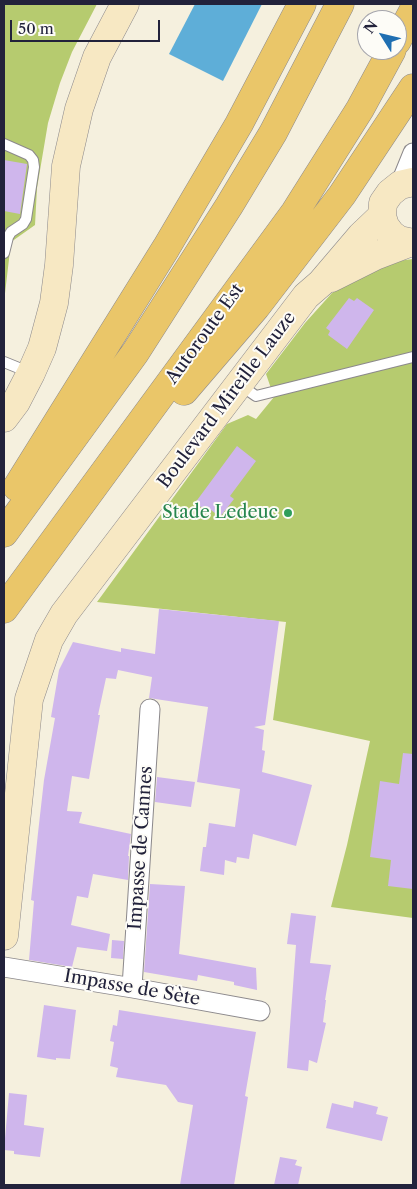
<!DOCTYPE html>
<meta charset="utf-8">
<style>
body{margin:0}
#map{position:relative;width:417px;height:1189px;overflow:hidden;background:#f5f0de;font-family:"Libre Caslon Text",serif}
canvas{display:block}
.frame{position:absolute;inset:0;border:5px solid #22223b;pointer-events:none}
.north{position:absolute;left:357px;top:10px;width:50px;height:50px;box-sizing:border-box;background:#fdfcf7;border:1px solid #a5a5ac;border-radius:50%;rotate:306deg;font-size:14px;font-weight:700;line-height:20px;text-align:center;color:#22223b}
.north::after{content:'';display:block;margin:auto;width:18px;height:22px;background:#1f6fb2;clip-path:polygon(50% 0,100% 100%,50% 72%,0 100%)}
.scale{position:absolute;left:10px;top:20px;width:150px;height:22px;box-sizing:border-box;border:2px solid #22223b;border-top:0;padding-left:6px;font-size:15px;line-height:18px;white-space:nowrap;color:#22223b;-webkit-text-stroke:4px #fdfcf7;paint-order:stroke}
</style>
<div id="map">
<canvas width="417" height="1189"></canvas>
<div class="frame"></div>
<div class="north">N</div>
<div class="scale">50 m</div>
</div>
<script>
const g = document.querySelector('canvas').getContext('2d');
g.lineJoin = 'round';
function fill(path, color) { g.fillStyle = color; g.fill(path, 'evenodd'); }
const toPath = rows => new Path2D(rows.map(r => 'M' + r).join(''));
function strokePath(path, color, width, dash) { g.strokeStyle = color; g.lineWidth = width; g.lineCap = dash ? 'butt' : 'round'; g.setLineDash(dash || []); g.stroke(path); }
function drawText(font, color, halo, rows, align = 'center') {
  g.font = font + ' "Libre Caslon Text",serif'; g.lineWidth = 4; g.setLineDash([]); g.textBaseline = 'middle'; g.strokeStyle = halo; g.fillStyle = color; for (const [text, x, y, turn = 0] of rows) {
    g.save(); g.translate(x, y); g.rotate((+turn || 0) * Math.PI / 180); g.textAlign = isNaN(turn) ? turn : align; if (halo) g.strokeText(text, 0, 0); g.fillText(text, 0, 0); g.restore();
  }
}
const green = toPath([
 [4,4,97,4,72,52,60,83,48,123,37,188,35,225,11,242,4,302],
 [413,259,413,918,331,907,347,845,370,741,273,720,286,622,97,602,227,424,248,415,256,419,274,397,266,374,305,323,332,293,360,273,382,263]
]);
const water = toPath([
 [195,4,262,4,223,81,169,54]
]);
const building = toPath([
 [4,160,27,164,20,214,4,211],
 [349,298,354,301,357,298,374,310,347,349,328,335,330,331,326,328],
 [237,446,256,461,230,496,234,499,220,517,211,510,210,513,195,503],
 [159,609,279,621,265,725,254,727,264,730,262,750,265,751,262,772,312,785,296,846,253,834,249,859,237,857,236,863,225,860,224,875,200,871,203,847,206,847,209,823,235,827,240,789,197,782,208,707,149,698,152,677,118,670,116,679,106,678,98,715,100,715,89,779,72,776,67,811,82,812,79,823,131,834,128,856,129,856,128,880,93,874,88,898,77,896,71,925,110,934,107,951,77,947,72,967,29,960,34,901,31,900,38,833,44,780,55,718,51,717,59,670,73,642,121,652,121,648,155,654],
 [403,753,413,754,413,889,388,886,391,860,370,857,380,781,399,784],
 [157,777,195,782,191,807,155,802],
 [150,884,185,886,179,954,256,968,257,990,234,985,234,982,198,975,197,981,144,972],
 [291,913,316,916,310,963,331,965,325,1000,326,1000,323,1022,326,1023,317,1063,309,1060,308,1071,287,1068,296,945,287,944],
 [112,940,124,941,123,959,111,958],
 [44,1005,76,1010,70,1059,56,1058,56,1060,37,1057],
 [119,1010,256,1032,245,1096,248,1097,234,1185,180,1185,193,1105,178,1102,166,1085,116,1077,118,1068,110,1066,114,1042,110,1041,113,1025,117,1026],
 [9,1093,27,1095,24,1125,44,1128,40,1157,14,1154,14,1151,4,1150],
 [354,1101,378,1107,376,1114,388,1117,382,1141,326,1128,332,1103,353,1108],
 [280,1157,297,1160,295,1165,302,1167,298,1185,274,1185]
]);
const lane = toPath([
 [4,144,29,155,33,160,34,167,26,219,23,224,11,232,8,237,4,253],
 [4,362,31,373],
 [240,385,256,396,413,357]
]);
const street = toPath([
 [400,185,413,153],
 [4,967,133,988,260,1011],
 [132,987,150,709]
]);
const secondary = toPath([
 [413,182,400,185,390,193,383,203,382,216,385,226,391,234,399,240,413,243],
 [331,278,375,256,409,243],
 [4,418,16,402,31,373,42,348,54,303,59,265,66,166,79,109,97,57,125,4],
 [4,936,29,699,49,640,64,614,306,296,321,283,361,236,382,216]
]);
const highway = toPath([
 [397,41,413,11],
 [184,391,256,307,342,195,413,88],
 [17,487,166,248,239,124,302,4],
 [4,533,135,353,229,206,273,133,340,4],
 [4,609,295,212,360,109,392,50]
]);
const markers = [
 [288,513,5,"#2e9e5b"]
];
const streetNames = [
 ["Autoroute Est",205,334,-54],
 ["Boulevard Mireille Lauze",227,400,-53],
 ["Impasse de Cannes",141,848,-86],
 ["Impasse de Sète",132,988,10]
];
const leisureNames = [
 ["Stade Ledeuc",278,513]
];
fill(green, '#b6cb6f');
fill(water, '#5eaed8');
fill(building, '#cfb6ec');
strokePath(lane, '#8c898c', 12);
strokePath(street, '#8c898c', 21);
strokePath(secondary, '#8c898c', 29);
strokePath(highway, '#8c898c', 29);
strokePath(lane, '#fff', 10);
strokePath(street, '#fff', 19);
strokePath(secondary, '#f7e8c3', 28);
strokePath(highway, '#eac669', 28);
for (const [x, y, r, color] of markers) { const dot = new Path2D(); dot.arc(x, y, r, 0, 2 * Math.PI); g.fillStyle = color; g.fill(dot); strokePath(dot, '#fdfcf7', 2); }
drawText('18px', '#22223b', '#fdfcf7', streetNames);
drawText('18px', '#27864d', '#fdfcf7', leisureNames, 'right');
</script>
